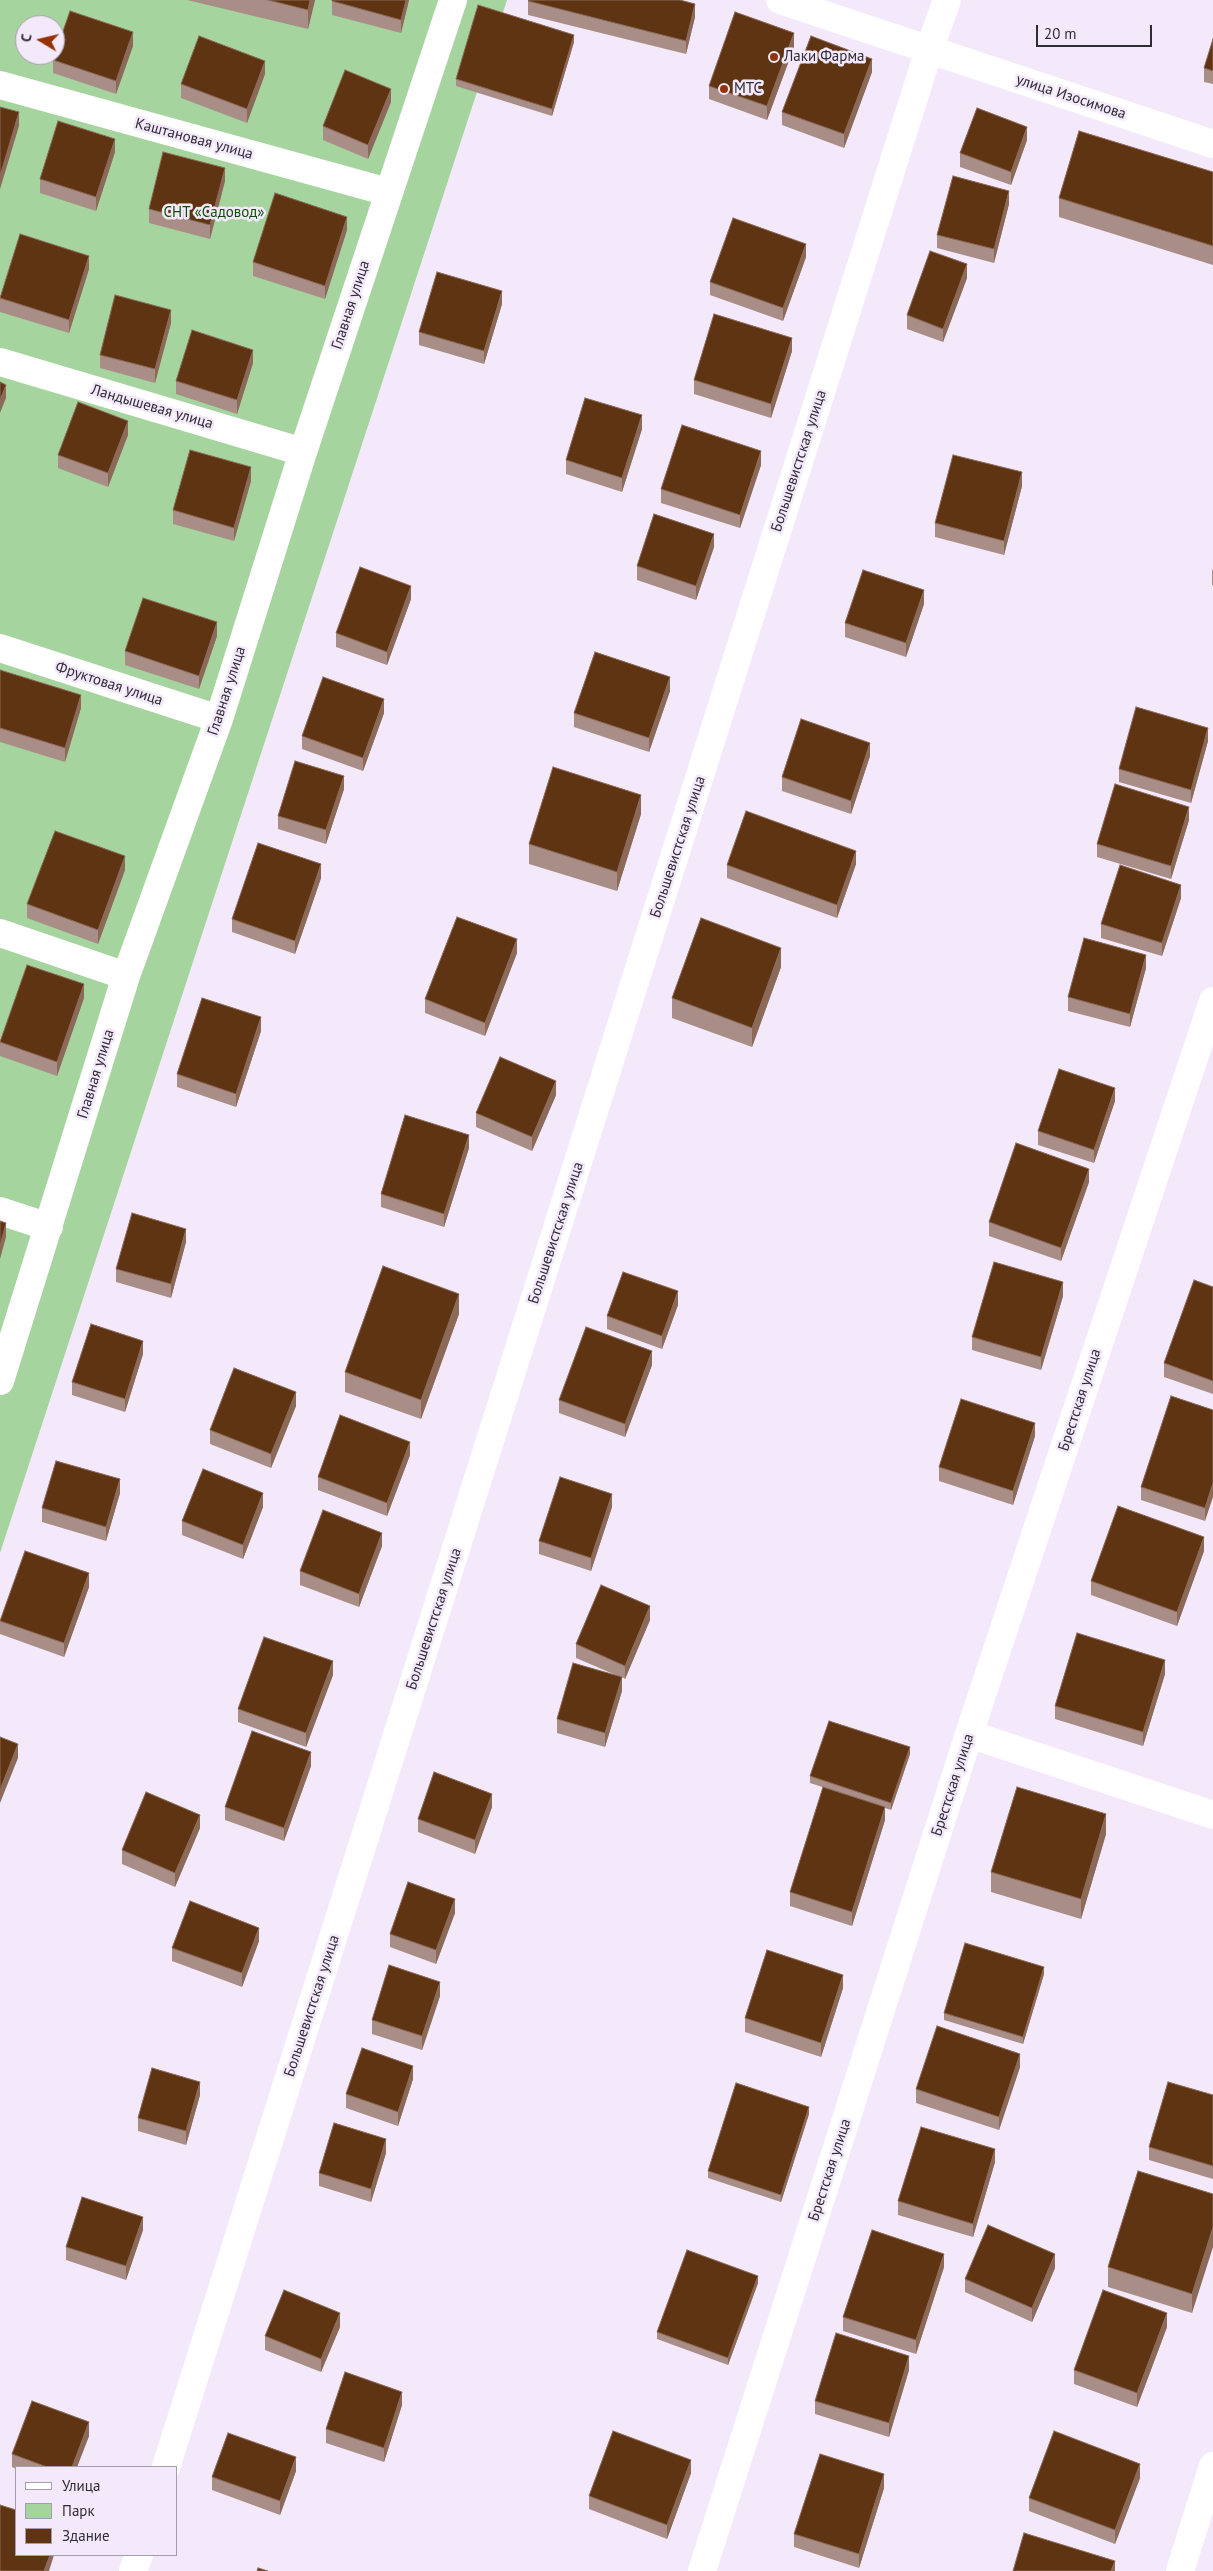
<!DOCTYPE html>
<meta charset="utf-8">
<style>
body{margin:0}
#map{position:relative;width:1213px;height:2571px;overflow:hidden;background:#f3e9fb;font-family:"PT Sans",sans-serif}
canvas{display:block}
.legend{position:absolute;left:15px;top:2466px;width:162px;height:90px;box-sizing:border-box;background:#f3e9fb;border:1px solid #a59dab;margin:0;padding:6px 9px;list-style:none;font-size:15px;color:#302c33}
.legend li{display:flex;align-items:center;gap:10px;height:25px}
.legend b{width:25px;border:1px solid #a59dab}
.north{position:absolute;left:15px;top:15px;width:50px;height:50px;box-sizing:border-box;background:#f3e9fb;border:1px solid #a59dab;border-radius:50%;rotate:279deg;font-size:14px;font-weight:700;line-height:20px;text-align:center;color:#302c33}
.north::after{content:'';display:block;margin:auto;width:18px;height:22px;background:#963104;clip-path:polygon(50% 0,100% 100%,50% 72%,0 100%)}
.scale{position:absolute;left:1036px;top:25px;width:116px;height:22px;box-sizing:border-box;border:2px solid #302c33;border-top:0;padding-left:6px;font-size:15px;line-height:18px;white-space:nowrap;color:#302c33;-webkit-text-stroke:4px #f3e9fb;paint-order:stroke}
</style>
<div id="map">
<canvas width="1213" height="2571"></canvas>
<ul class="legend">
<li><b style="height:6px;background:#fff"></b>Улица</li>
<li><b style="height:14px;background:#a5d49e"></b>Парк</li>
<li><b style="height:14px;background:#5f3413"></b>Здание</li>
</ul>
<div class="north">С</div>
<div class="scale">20 m</div>
</div>
<script>
const g = document.querySelector('canvas').getContext('2d');
g.lineJoin = 'round';
function fill(path, color) { g.fillStyle = color; g.fill(path, 'evenodd'); }
const toPath = rows => new Path2D(rows.map(r => 'M' + r).join(''));
function strokePath(path, color, width, dash) { g.strokeStyle = color; g.lineWidth = width; g.lineCap = dash ? 'butt' : 'round'; g.setLineDash(dash || []); g.stroke(path); }
function drawText(font, color, halo, rows, align = 'center') {
  g.font = font + ' "PT Sans",sans-serif'; g.lineWidth = 5; g.setLineDash([]); g.textBaseline = 'middle'; g.strokeStyle = halo; g.fillStyle = color; for (const [text, x, y, turn = 0] of rows) {
    g.save(); g.translate(x, y); g.rotate((+turn || 0) * Math.PI / 180); g.textAlign = isNaN(turn) ? turn : align; if (halo) g.strokeText(text, 0, 0); g.fillText(text, 0, 0); g.restore();
  }
}
const green = toPath([
 [0,0,507,0,0,1553],
 [25,25,55,25,55,55,25,55]
]);
const minor = toPath([
 [0,85,388,192],
 [0,362,303,452],
 [0,648,219,719],
 [0,933,126,976],
 [0,1211,49,1227],
 [0,1381,126,976,219,719,303,452,453,0],
 [969,1734,1213,1815],
 [166,2467,929,50,947,0],
 [133,2571,139,2555],
 [702,2571,969,1734,1213,1001],
 [1180,2571,1213,2466]
]);
const tertiary = toPath([
 [780,0,1213,144]
]);
const wall = toPath([
 [187,0,315,0,308,29],
 [409,0,401,33,332,15,332,1],
 [528,1,695,17,686,54,528,15],
 [1213,39,1213,84,1204,82,1204,68],
 [574,42,552,116,456,86,456,79],
 [133,46,116,94,53,73,53,60],
 [794,47,767,120,709,99,709,86],
 [872,72,844,148,782,125,782,112],
 [265,74,247,123,181,98,181,84],
 [391,102,368,159,323,140,323,126],
 [1027,140,1011,185,960,167,960,153],
 [115,152,96,211,40,193,40,179],
 [1213,172,1213,265,1059,217,1059,198],
 [225,181,210,239,149,223,149,209],
 [1009,204,994,263,937,248,937,235],
 [347,230,325,299,253,276,253,262],
 [806,257,783,321,710,295,710,282],
 [89,269,69,333,0,312,0,298],
 [967,278,943,342,907,329,907,315],
 [502,304,484,364,419,345,419,332],
 [171,323,155,383,100,368,100,355],
 [792,351,771,418,694,394,694,380],
 [253,363,237,414,176,394,176,381],
 [642,429,622,492,566,474,566,460],
 [128,435,108,487,58,468,58,455],
 [761,465,740,528,661,503,661,489],
 [251,481,234,541,173,524,173,510],
 [1022,486,1004,555,935,537,935,523],
 [714,547,696,600,637,580,637,566],
 [1213,568,1213,585,1212,585,1212,571],
 [411,599,387,665,336,647,336,633],
 [924,604,906,657,845,637,845,623],
 [217,636,199,689,125,665,125,651],
 [0,670,81,708,65,762,0,742],
 [670,691,649,752,574,727,574,713],
 [384,713,363,771,302,749,302,736],
 [1208,741,1191,803,1119,782,1119,769],
 [870,756,851,814,782,791,782,777],
 [344,789,326,844,278,829,278,816],
 [641,814,617,891,529,864,529,844],
 [1189,820,1171,879,1097,857,1097,844],
 [856,864,837,918,727,878,727,865],
 [125,870,98,944,27,918,27,904],
 [321,878,295,954,232,932,232,919],
 [1181,898,1162,956,1101,938,1101,924],
 [517,953,485,1036,425,1013,425,999],
 [781,967,752,1047,672,1018,672,998],
 [1146,968,1130,1027,1068,1011,1068,997],
 [84,998,57,1076,0,1056,0,1042],
 [261,1031,236,1107,177,1087,177,1074],
 [556,1095,532,1151,476,1127,476,1113],
 [1115,1101,1094,1163,1038,1145,1038,1131],
 [469,1148,444,1227,381,1207,381,1194],
 [1089,1182,1061,1261,989,1236,989,1222],
 [186,1242,171,1298,116,1282,116,1269],
 [1213,1287,1213,1394,1164,1377,1164,1363],
 [1063,1296,1041,1370,972,1350,972,1337],
 [678,1305,662,1349,607,1329,607,1316],
 [459,1314,421,1419,345,1392,345,1372],
 [143,1354,125,1412,72,1395,72,1382],
 [652,1365,625,1437,559,1413,559,1400],
 [296,1406,271,1468,210,1444,210,1430],
 [1213,1410,1205,1521,1141,1500,1141,1487],
 [1035,1436,1013,1505,939,1481,939,1467],
 [410,1455,387,1516,318,1490,318,1477],
 [120,1493,106,1541,42,1522,42,1508],
 [263,1507,243,1559,182,1535,182,1521],
 [612,1507,591,1571,539,1554,539,1541],
 [382,1546,359,1607,300,1585,300,1571],
 [1204,1551,1177,1626,1091,1595,1091,1581],
 [89,1587,64,1657,0,1634,0,1621],
 [650,1620,625,1679,622,1677,622,1691,605,1747,557,1733,557,1719,618,1676,576,1658,576,1644],
 [1165,1674,1143,1746,1055,1719,1055,1706],
 [333,1675,306,1747,238,1722,238,1709],
 [910,1754,891,1810,885,1808,885,1820,852,1926,790,1906,790,1892,847,1795,810,1783,810,1776],
 [311,1766,284,1841,225,1820,225,1807],
 [492,1807,475,1854,418,1832,418,1819],
 [200,1828,175,1887,122,1864,122,1850],
 [1106,1834,1081,1919,991,1892,991,1872],
 [455,1913,436,1964,390,1947,390,1934],
 [259,1941,242,1987,172,1961,172,1948],
 [1044,1974,1023,2044,944,2020,944,2013],
 [843,1988,821,2057,745,2032,745,2018],
 [440,1996,422,2050,372,2034,372,2020],
 [1020,2067,999,2130,916,2103,916,2089],
 [413,2079,398,2126,346,2108,346,2094],
 [200,2095,186,2145,138,2131,138,2118],
 [1213,2095,1213,2179,1149,2160,1149,2147],
 [809,2114,781,2202,708,2178,708,2171],
 [386,2153,371,2202,319,2186,319,2173],
 [995,2162,973,2237,898,2215,898,2201],
 [1213,2194,1192,2313,1108,2287,1108,2267],
 [143,2230,126,2280,66,2260,66,2247],
 [944,2267,916,2354,843,2331,843,2317],
 [1055,2268,1032,2322,965,2292,965,2279],
 [758,2283,728,2365,657,2339,657,2332],
 [340,2327,321,2372,265,2350,265,2336],
 [1167,2327,1137,2407,1074,2384,1074,2370],
 [909,2370,889,2437,815,2414,815,2401],
 [402,2405,384,2462,326,2443,326,2429],
 [89,2436,77,2467,16,2467,16,2469,12,2467,12,2454],
 [296,2471,280,2515,212,2490,212,2477],
 [691,2473,667,2539,589,2509,589,2496],
 [1140,2478,1115,2544,1029,2511,1029,2498],
 [884,2488,859,2568,794,2547,794,2534]
]);
const shadedWall = toPath([
 [310,0,315,0,308,29,308,10],
 [406,0,409,0,401,33,401,20],
 [695,4,695,17,686,54,686,41],
 [133,32,133,46,116,94,116,81],
 [794,33,794,47,767,120,767,106],
 [574,35,574,42,552,116,552,109],
 [872,59,872,72,844,148,844,134],
 [265,61,265,74,247,123,247,109],
 [391,89,391,102,368,159,368,145],
 [19,112,19,126,0,189,0,176],
 [1027,127,1027,140,1011,185,1011,172],
 [115,139,115,152,96,211,96,197],
 [225,168,225,181,210,239,210,225],
 [1009,191,1009,204,994,263,994,249],
 [347,217,347,230,325,299,325,286],
 [806,244,806,257,783,321,783,308],
 [89,256,89,269,69,333,69,320],
 [967,264,967,278,943,342,943,329],
 [502,291,502,304,484,364,484,351],
 [171,310,171,323,155,383,155,369],
 [792,338,792,351,771,418,771,404],
 [253,350,253,363,237,414,237,400],
 [6,385,6,398,0,413,0,400],
 [642,415,642,429,622,492,622,478],
 [128,421,128,435,108,487,108,473],
 [761,451,761,465,740,528,740,515],
 [251,467,251,481,234,541,234,528],
 [1022,472,1022,486,1004,555,1004,541],
 [714,534,714,547,696,600,696,586],
 [411,586,411,599,387,665,387,652],
 [924,590,924,604,906,657,906,643],
 [217,622,217,636,199,689,199,676],
 [670,677,670,691,649,752,649,738],
 [81,695,81,708,65,762,65,748],
 [384,699,384,713,363,771,363,758],
 [1208,728,1208,741,1191,803,1191,790],
 [870,743,870,756,851,814,851,801],
 [344,776,344,789,326,844,326,830],
 [641,795,641,814,617,891,617,872],
 [1189,807,1189,820,1171,879,1171,866],
 [856,851,856,864,837,918,837,905],
 [125,856,125,870,98,944,98,930],
 [321,864,321,878,295,954,295,941],
 [1181,885,1181,898,1162,956,1162,943],
 [517,939,517,953,485,1036,485,1023],
 [781,948,781,967,752,1047,752,1028],
 [1146,955,1146,968,1130,1027,1130,1014],
 [84,984,84,998,57,1076,57,1062],
 [261,1017,261,1031,236,1107,236,1094],
 [556,1081,556,1095,532,1151,532,1137],
 [1115,1088,1115,1101,1094,1163,1094,1150],
 [469,1135,469,1148,444,1227,444,1214],
 [1089,1169,1089,1182,1061,1261,1061,1248],
 [6,1223,6,1237,0,1259,0,1246],
 [186,1229,186,1242,171,1298,171,1284],
 [1063,1282,1063,1296,1041,1370,1041,1357],
 [678,1291,678,1305,662,1349,662,1336],
 [459,1294,459,1314,421,1419,421,1400],
 [143,1341,143,1354,125,1412,125,1399],
 [652,1351,652,1365,625,1437,625,1424],
 [296,1392,296,1406,271,1468,271,1454],
 [1035,1423,1035,1436,1013,1505,1013,1491],
 [410,1442,410,1455,387,1516,387,1503],
 [120,1479,120,1493,106,1541,106,1527],
 [1213,1483,1213,1497,1205,1521,1205,1508],
 [263,1493,263,1507,243,1559,243,1545],
 [612,1494,612,1507,591,1571,591,1558],
 [382,1533,382,1546,359,1607,359,1594],
 [1204,1537,1204,1551,1177,1626,1177,1612],
 [89,1573,89,1587,64,1657,64,1643],
 [650,1606,650,1620,625,1679,625,1666],
 [1165,1660,1165,1674,1143,1746,1143,1732],
 [333,1661,333,1675,306,1747,306,1733],
 [622,1677,622,1691,605,1747,605,1733],
 [18,1744,18,1758,0,1803,0,1790],
 [910,1747,910,1754,891,1810,891,1803],
 [311,1752,311,1766,284,1841,284,1828],
 [492,1794,492,1807,475,1854,475,1840],
 [885,1807,885,1820,852,1926,852,1912],
 [1106,1814,1106,1834,1081,1919,1081,1899],
 [200,1815,200,1828,175,1887,175,1873],
 [455,1899,455,1913,436,1964,436,1950],
 [259,1928,259,1941,242,1987,242,1973],
 [1044,1967,1044,1974,1023,2044,1023,2037],
 [843,1975,843,1988,821,2057,821,2043],
 [440,1982,440,1996,422,2050,422,2036],
 [1020,2054,1020,2067,999,2130,999,2117],
 [413,2066,413,2079,398,2126,398,2112],
 [200,2082,200,2095,186,2145,186,2131],
 [809,2107,809,2114,781,2202,781,2195],
 [386,2139,386,2153,371,2202,371,2189],
 [995,2149,995,2162,973,2237,973,2224],
 [143,2217,143,2230,126,2280,126,2266],
 [1213,2227,1213,2247,1192,2313,1192,2294],
 [944,2254,944,2267,916,2354,916,2340],
 [1055,2254,1055,2268,1032,2322,1032,2308],
 [758,2276,758,2283,728,2365,728,2358],
 [340,2313,340,2327,321,2372,321,2359],
 [1167,2313,1167,2327,1137,2407,1137,2393],
 [909,2356,909,2370,889,2437,889,2423],
 [402,2392,402,2405,384,2462,384,2448],
 [89,2422,89,2436,77,2467,72,2467],
 [296,2457,296,2471,280,2515,280,2501],
 [691,2460,691,2473,667,2539,667,2525],
 [1140,2464,1140,2478,1115,2544,1115,2530],
 [884,2474,884,2488,859,2568,859,2554],
 [50,2555,54,2555,49,2571,44,2571],
 [1115,2561,1115,2571,1111,2571]
]);
const building = toPath([
 [268,0,310,0,308,10,268,0],
 [332,0,406,0,401,20,332,1,332,0],
 [529,0,680,0,695,4,686,41,528,1,529,0],
 [478,5,574,35,552,109,456,79,478,5],
 [70,11,133,32,116,81,53,60,70,11],
 [735,12,794,33,767,106,709,86,735,12],
 [199,36,265,61,247,109,181,84,199,36],
 [811,36,872,59,844,134,782,112,811,36],
 [1213,39,1213,71,1204,68,1213,39],
 [345,70,391,89,368,145,323,126,345,70],
 [0,107,19,112,0,176,0,107],
 [977,108,1027,127,1011,172,960,153,977,108],
 [58,121,115,139,96,197,40,179,58,121],
 [1079,131,1213,172,1213,246,1059,198,1079,131],
 [163,152,225,168,210,225,149,209,163,152],
 [953,176,1009,191,994,249,937,235,953,176],
 [275,193,347,217,325,286,253,262,275,193],
 [733,218,806,244,783,308,710,282,733,218],
 [20,234,89,256,69,320,0,298,20,234],
 [930,251,967,264,943,329,907,315,930,251],
 [437,272,502,291,484,351,419,332,437,272],
 [115,295,171,310,155,369,100,355,115,295],
 [714,314,792,338,771,404,694,380,714,314],
 [192,330,253,350,237,400,176,381,192,330],
 [0,382,6,385,0,400,0,382],
 [585,398,642,415,622,478,566,460,585,398],
 [78,402,128,421,108,473,58,455,78,402],
 [682,425,761,451,740,515,661,489,682,425],
 [190,450,251,467,234,528,173,510,190,450],
 [953,455,1022,472,1004,541,935,523,953,455],
 [654,514,714,534,696,586,637,566,654,514],
 [360,567,411,586,387,652,336,633,360,567],
 [863,570,924,590,906,643,845,623,863,570],
 [143,598,217,622,199,676,125,651,143,598],
 [595,652,670,677,649,738,574,713,595,652],
 [0,670,81,695,65,748,0,728,0,670],
 [323,677,384,699,363,758,302,736,323,677],
 [1136,707,1208,728,1191,790,1119,769,1136,707],
 [801,719,870,743,851,801,782,777,801,719],
 [295,761,344,776,326,830,278,816,295,761],
 [553,767,641,795,617,872,529,844,553,767],
 [1115,784,1189,807,1171,866,1097,844,1115,784],
 [746,811,856,851,837,905,727,865,746,811],
 [55,831,125,856,98,930,27,904,55,831],
 [258,843,321,864,295,941,232,919,258,843],
 [1120,865,1181,885,1162,943,1101,924,1120,865],
 [457,917,517,939,485,1023,425,999,457,917],
 [701,918,781,948,752,1028,672,998,701,918],
 [1084,938,1146,955,1130,1014,1068,997,1084,938],
 [27,965,84,984,57,1062,0,1042,27,965],
 [202,998,261,1017,236,1094,177,1074,202,998],
 [500,1057,556,1081,532,1137,476,1113,500,1057],
 [1059,1069,1115,1088,1094,1150,1038,1131,1059,1069],
 [405,1115,469,1135,444,1214,381,1194,405,1115],
 [1016,1143,1089,1169,1061,1248,989,1222,1016,1143],
 [132,1213,186,1229,171,1284,116,1269,132,1213],
 [0,1221,6,1223,0,1246,0,1221],
 [994,1262,1063,1282,1041,1357,972,1337,994,1262],
 [383,1266,459,1294,421,1400,345,1372,383,1266],
 [623,1272,678,1291,662,1336,607,1316,623,1272],
 [1194,1280,1213,1287,1213,1381,1164,1363,1194,1280],
 [91,1324,143,1341,125,1399,72,1382,91,1324],
 [586,1327,652,1351,625,1424,559,1400,586,1327],
 [234,1368,296,1392,271,1454,210,1430,234,1368],
 [1171,1396,1213,1410,1213,1483,1205,1508,1141,1487,1171,1396],
 [961,1399,1035,1423,1013,1491,939,1467,961,1399],
 [340,1415,410,1442,387,1503,318,1477,340,1415],
 [56,1461,120,1479,106,1527,42,1508,56,1461],
 [203,1469,263,1493,243,1545,182,1521,203,1469],
 [560,1477,612,1494,591,1558,539,1541,560,1477],
 [1118,1506,1204,1537,1177,1612,1091,1581,1118,1506],
 [323,1510,382,1533,359,1594,300,1571,323,1510],
 [25,1551,89,1573,64,1643,0,1621,25,1551],
 [601,1585,650,1606,625,1666,576,1644,601,1585],
 [1077,1633,1165,1660,1143,1732,1055,1706,1077,1633],
 [264,1637,333,1661,306,1733,238,1709,264,1637],
 [573,1663,622,1677,605,1733,557,1719,573,1663],
 [829,1721,910,1747,891,1803,810,1776,829,1721],
 [252,1731,311,1752,284,1828,225,1807,252,1731],
 [0,1737,18,1744,0,1790,0,1737],
 [434,1772,492,1794,475,1840,418,1819,434,1772],
 [823,1787,885,1807,852,1912,790,1892,823,1787],
 [1017,1787,1106,1814,1081,1899,991,1872,1017,1787],
 [146,1792,200,1815,175,1873,122,1850,146,1792],
 [408,1882,455,1899,436,1950,390,1934,408,1882],
 [190,1901,259,1928,242,1973,172,1948,190,1901],
 [965,1943,1044,1967,1023,2037,944,2013,965,1943],
 [767,1950,843,1975,821,2043,745,2018,767,1950],
 [389,1965,440,1982,422,2036,372,2020,389,1965],
 [937,2026,1020,2054,999,2117,916,2089,937,2026],
 [362,2048,413,2066,398,2112,346,2094,362,2048],
 [152,2068,200,2082,186,2131,138,2118,152,2068],
 [1168,2082,1213,2095,1213,2166,1149,2147,1168,2082],
 [736,2083,809,2107,781,2195,708,2171,736,2083],
 [334,2123,386,2139,371,2189,319,2173,334,2123],
 [921,2127,995,2149,973,2224,898,2201,921,2127],
 [1138,2171,1213,2194,1213,2227,1192,2294,1108,2267,1138,2171],
 [82,2197,143,2217,126,2266,66,2247,82,2197],
 [988,2225,1055,2254,1032,2308,965,2279,988,2225],
 [872,2230,944,2254,916,2340,843,2317,872,2230],
 [687,2250,758,2276,728,2358,657,2332,687,2250],
 [284,2290,340,2313,321,2359,265,2336,284,2290],
 [1103,2290,1167,2313,1137,2393,1074,2370,1103,2290],
 [836,2333,909,2356,889,2423,815,2401,836,2333],
 [345,2372,402,2392,384,2448,326,2429,345,2372],
 [32,2401,89,2422,72,2467,47,2467,12,2454,32,2401],
 [613,2431,691,2460,667,2525,589,2496,613,2431],
 [1054,2431,1140,2464,1115,2530,1029,2498,1054,2431],
 [228,2433,296,2457,280,2501,212,2477,228,2433],
 [820,2454,884,2474,859,2554,794,2534,820,2454],
 [0,2505,16,2510,16,2555,50,2555,44,2571,0,2571,0,2505],
 [1024,2533,1115,2561,1111,2571,1013,2571,1024,2533],
 [258,2568,268,2571,257,2571,258,2568]
]);
const markers = [
 [774,57,5,"#963104"],
 [724,89,5,"#963104"]
];
const poiNames = [
 ["Лаки Фарма",784,57],
 ["МТС",734,89]
];
const streetNames = [
 ["улица Изосимова",1071,97,18],
 ["Каштановая улица",194,139,15],
 ["Главная улица",351,305,-72],
 ["Ландышевая улица",152,407,16],
 ["Большевистская улица",799,461,-72],
 ["Фруктовая улица",109,684,18],
 ["Главная улица",227,691,-72],
 ["Большевистская улица",678,847,-72],
 ["Главная улица",96,1074,-73],
 ["Большевистская улица",556,1233,-72],
 ["Брестская улица",1080,1400,-72],
 ["Большевистская улица",434,1619,-72],
 ["Брестская улица",953,1785,-72],
 ["Большевистская улица",312,2006,-72],
 ["Брестская улица",830,2170,-72]
];
const parkNames = [
 ["СНТ «Садовод»",214,213]
];
fill(green, '#a5d49e');
strokePath(minor, '#fff', 28);
strokePath(tertiary, '#fff', 28);
fill(wall, '#a98e87');
fill(shadedWall, '#8b6a59');
fill(building, '#5f3413');
strokePath(building, '#8b6a59', 1);
for (const [x, y, r, color] of markers) { const dot = new Path2D(); dot.arc(x, y, r, 0, 2 * Math.PI); g.fillStyle = color; g.fill(dot); strokePath(dot, '#f3e9fb', 2); }
drawText('15px', '#302c33', '#f3e9fb', poiNames, 'left');
drawText('15px', '#302c33', '#f3e9fb', streetNames);
drawText('15px', '#0a5200', '#f3e9fb', parkNames);
</script>
